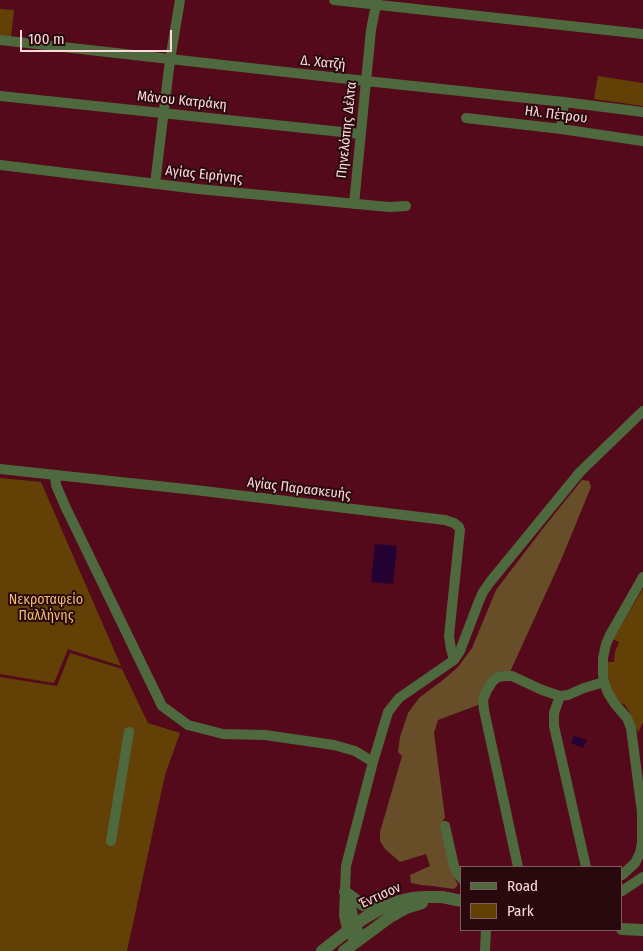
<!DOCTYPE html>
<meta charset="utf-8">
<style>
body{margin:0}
#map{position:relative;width:643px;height:951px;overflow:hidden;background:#550a1c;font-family:"Fira Sans Condensed",sans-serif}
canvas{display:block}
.legend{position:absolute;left:460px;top:866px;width:162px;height:65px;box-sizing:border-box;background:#28090e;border:1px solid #7e5c60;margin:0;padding:6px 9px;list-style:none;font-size:15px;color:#ffd9db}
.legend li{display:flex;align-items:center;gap:10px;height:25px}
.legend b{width:25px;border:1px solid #7e5c60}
.scale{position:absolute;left:20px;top:30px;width:152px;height:22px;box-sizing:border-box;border:2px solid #ffd9db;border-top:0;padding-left:6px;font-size:15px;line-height:18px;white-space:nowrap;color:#ffd9db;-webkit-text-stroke:4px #28090e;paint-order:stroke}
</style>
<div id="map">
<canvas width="643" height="951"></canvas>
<ul class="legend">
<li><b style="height:6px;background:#4f693e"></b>Road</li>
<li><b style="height:14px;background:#634106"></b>Park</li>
</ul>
<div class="scale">100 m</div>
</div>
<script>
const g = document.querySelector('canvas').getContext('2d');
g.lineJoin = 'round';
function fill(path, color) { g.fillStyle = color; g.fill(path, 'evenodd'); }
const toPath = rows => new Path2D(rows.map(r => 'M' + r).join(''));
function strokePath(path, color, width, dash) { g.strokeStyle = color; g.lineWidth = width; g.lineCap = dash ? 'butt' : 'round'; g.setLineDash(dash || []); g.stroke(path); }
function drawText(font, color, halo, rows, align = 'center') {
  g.font = font + ' "Fira Sans Condensed",sans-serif'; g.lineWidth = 4; g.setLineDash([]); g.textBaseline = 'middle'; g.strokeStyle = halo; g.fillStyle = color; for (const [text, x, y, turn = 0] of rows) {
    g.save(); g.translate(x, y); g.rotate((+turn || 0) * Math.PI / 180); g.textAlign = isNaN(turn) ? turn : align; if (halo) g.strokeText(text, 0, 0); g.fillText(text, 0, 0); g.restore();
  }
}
const green = toPath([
 [0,9,14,10,11,37,0,37],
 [598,76,643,83,643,106,594,99],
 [0,478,41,482,121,666,68,649,54,683,0,674],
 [643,589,643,722,638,733,630,713,625,705,618,701,609,685,607,662,614,662,615,652,619,642,613,639],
 [70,653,122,669,148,723,180,733,165,775,127,951,0,951,0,677,57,686]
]);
const forest = toPath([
 [582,480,589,481,591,487,561,560,510,672,480,696,478,705,438,720,434,733,445,817,440,826,451,871,458,885,454,889,432,886,421,885,411,883,410,875,430,866,426,854,400,862,385,849,380,841,380,832,402,756,398,752,400,737,408,713,419,698,443,680,458,667,472,648,496,590,544,527]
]);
const water = toPath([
 [375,544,397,546,393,584,371,582],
 [574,736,587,740,583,748,571,743]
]);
const minor = toPath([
 [334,0,643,34],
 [0,40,366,81,564,102,643,112],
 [0,96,361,134],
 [466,118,561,129,643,141],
 [561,129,564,102],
 [0,165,198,189,389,207,406,206],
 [155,184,170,60,180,0],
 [354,204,371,30,377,0],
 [0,469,195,490,445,520,454,523,459,527,460,530,449,636,451,649,454,660],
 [55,475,56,485,65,506,162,706,188,725,223,734,265,735,334,745,355,751,373,762],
 [560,696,554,713,554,726,586,867],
 [445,826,454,866,457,873,462,879],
 [111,841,129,732],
 [518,867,484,710,483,700,487,690,492,682,498,677,505,676,512,676,542,690,560,696,568,695,584,688,604,682],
 [622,875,635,863,640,853,642,843,642,812,631,728,627,718,615,704,608,693,604,682,603,674,603,658,606,644,610,635,643,577],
 [622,891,643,877],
 [347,895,350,901,354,921,361,938],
 [355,943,346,925,344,915,346,866,373,762,388,712,399,698,454,660,460,651,479,601,483,592,490,582,580,472,643,411],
 [485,951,486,930]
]);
const tertiary = toPath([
 [345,892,363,905,372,908,382,908],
 [622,929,643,930],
 [322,951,363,919,382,908,399,901,412,898,425,897,442,897,462,901],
 [344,951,390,917,406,908,422,903]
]);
const streetNames = [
 ["Δ. Χατζή",323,63,6],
 ["Μάνου Κατράκη",182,101,6],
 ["Ηλ. Πέτρου",556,115,7],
 ["Πηνελόπης Δέλτα",347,130,-84],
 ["Αγίας Ειρήνης",204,175,6],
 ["Αγίας Παρασκευής",299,489,7],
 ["Έντισον",380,896,-24]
];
const parkNames = [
 ["Νεκροταφείο",46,600],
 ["Παλλήνης",46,616]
];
fill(green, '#634106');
fill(forest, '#674d28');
fill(water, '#240133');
strokePath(minor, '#4f693e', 10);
strokePath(tertiary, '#4f693e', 12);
drawText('14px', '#ffd9db', '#28090e', streetNames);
drawText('14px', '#f4bc70', '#28090e', parkNames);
</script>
